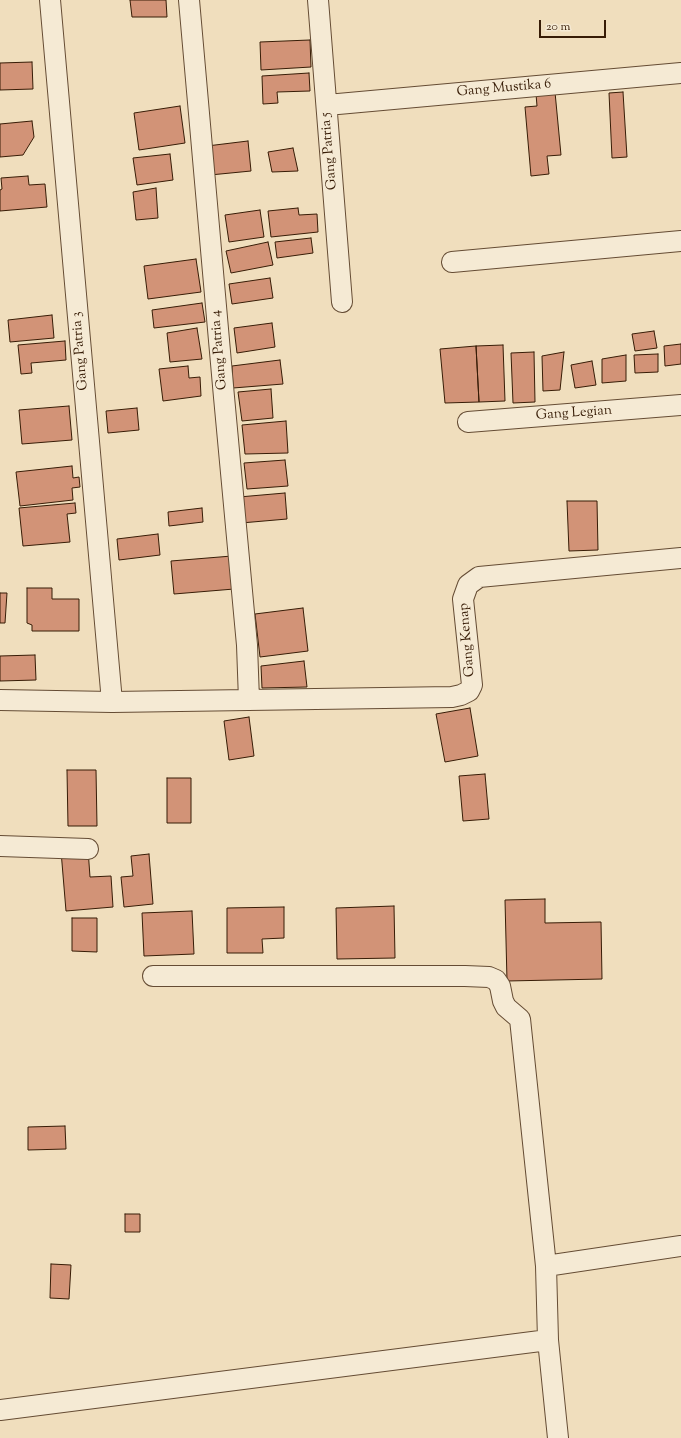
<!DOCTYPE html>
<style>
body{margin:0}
#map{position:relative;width:681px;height:1438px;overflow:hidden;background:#f0debd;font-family:"Sorts Mill Goudy",serif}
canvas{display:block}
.scale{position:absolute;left:539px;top:20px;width:67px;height:18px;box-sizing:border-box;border:2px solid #371c06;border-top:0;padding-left:5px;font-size:12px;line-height:14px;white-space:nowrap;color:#371c06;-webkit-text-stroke:3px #f5ead4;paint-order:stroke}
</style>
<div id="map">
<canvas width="681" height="1438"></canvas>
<div class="scale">20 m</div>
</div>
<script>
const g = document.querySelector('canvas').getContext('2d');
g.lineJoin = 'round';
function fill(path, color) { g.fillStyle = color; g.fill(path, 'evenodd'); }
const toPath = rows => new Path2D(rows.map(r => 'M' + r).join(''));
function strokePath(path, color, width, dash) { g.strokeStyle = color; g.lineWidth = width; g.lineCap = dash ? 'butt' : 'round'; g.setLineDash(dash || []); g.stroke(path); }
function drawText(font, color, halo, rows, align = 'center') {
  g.font = font + ' "Sorts Mill Goudy",serif'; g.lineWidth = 3; g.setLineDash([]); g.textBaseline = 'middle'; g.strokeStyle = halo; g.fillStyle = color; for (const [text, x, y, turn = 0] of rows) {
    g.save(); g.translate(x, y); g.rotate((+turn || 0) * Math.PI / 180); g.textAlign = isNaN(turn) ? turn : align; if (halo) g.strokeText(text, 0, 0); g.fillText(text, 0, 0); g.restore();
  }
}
const building = toPath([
 [130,0,166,0,167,17,132,17,130,0],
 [310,40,311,67,261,70,260,42,310,40],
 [32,62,33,89,0,90,0,63,32,62],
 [309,73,310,91,277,92,278,103,263,104,262,76,309,73],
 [555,92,561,155,547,156,549,174,531,176,525,107,537,106,536,94,555,92],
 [623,92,627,157,612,158,609,93,623,92],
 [180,106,185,143,139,150,134,113,180,106],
 [32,121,34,137,23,155,0,157,0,124,32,121],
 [248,141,251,171,210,175,207,146,248,141],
 [293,148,298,171,272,172,268,152,293,148],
 [170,154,173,180,137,185,133,158,170,154],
 [28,176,29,185,45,184,47,207,0,211,0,190,2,189,1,178,28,176],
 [156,188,158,218,136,220,133,192,156,188],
 [298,208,299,215,317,214,318,232,271,237,268,211,298,208],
 [260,210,264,237,229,242,225,215,260,210],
 [311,238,313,253,277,258,275,242,311,238],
 [268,242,273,265,231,273,226,251,268,242],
 [196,259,201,292,148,299,144,266,196,259],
 [270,278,273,298,232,304,229,284,270,278],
 [202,303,205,322,154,328,152,310,202,303],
 [52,315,54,338,10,342,8,320,52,315],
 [272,323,275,347,237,353,234,328,272,323],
 [197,328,202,359,170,362,167,333,197,328],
 [654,331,657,348,635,351,632,334,654,331],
 [65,341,66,360,31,363,32,373,21,374,18,345,65,341],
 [681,344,681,364,665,366,664,346,681,344],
 [503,345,505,401,479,402,476,346,503,345],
 [476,346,479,402,445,403,440,349,476,346],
 [534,352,535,402,513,403,511,353,534,352],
 [564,352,560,390,543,391,542,356,564,352],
 [658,354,658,372,635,373,634,355,658,354],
 [626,355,626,381,602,383,602,359,626,355],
 [280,360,283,384,233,388,232,366,280,360],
 [592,361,596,385,575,388,571,365,592,361],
 [188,366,189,378,200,377,201,396,163,401,159,369,188,366],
 [271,389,273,418,242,421,238,392,271,389],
 [69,406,72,440,22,444,19,410,69,406],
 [137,408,139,430,108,433,106,411,137,408],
 [286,421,288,453,245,454,242,425,286,421],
 [285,460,288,486,247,489,244,463,285,460],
 [72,466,73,478,79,477,80,487,72,488,73,500,20,506,16,472,72,466],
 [285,493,287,519,241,523,239,497,285,493],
 [567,501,597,501,598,550,569,551,567,501],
 [75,503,76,513,67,514,70,542,23,546,19,508,75,503],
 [202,508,203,522,169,526,168,512,202,508],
 [158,534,160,555,119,560,117,539,158,534],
 [232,556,234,589,174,594,171,561,232,556],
 [27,588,52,588,52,599,79,599,79,631,32,631,32,625,27,623,27,588],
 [0,593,7,593,5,623,0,623,0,593],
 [303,608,308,651,260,657,255,614,303,608],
 [35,655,36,680,0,681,0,656,35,655],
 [304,661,307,687,262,688,261,666,304,661],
 [470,708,478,756,445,762,436,714,470,708],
 [249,717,254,756,229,760,224,721,249,717],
 [67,770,96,770,97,826,68,826,67,770],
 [485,774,489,819,463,821,459,776,485,774],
 [167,778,191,778,191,823,167,823,167,778],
 [88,849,90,877,111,876,113,907,66,911,61,851,88,849],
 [149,854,153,904,124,907,121,877,133,876,131,856,149,854],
 [545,899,545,923,601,922,602,979,507,981,505,900,545,899],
 [394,906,395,958,337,959,336,908,394,906],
 [284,907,284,938,262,939,263,953,227,953,227,908,284,907],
 [192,911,194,954,144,956,142,913,192,911],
 [72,918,97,918,97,952,72,951,72,918],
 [65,1126,66,1149,28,1150,28,1127,65,1126],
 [125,1214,140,1214,140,1232,125,1232,125,1214],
 [51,1264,71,1265,69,1299,50,1298,51,1264]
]);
const street = toPath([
 [50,0,112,702],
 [189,0,224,397,247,645,249,700],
 [318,0,342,302],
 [327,105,681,73],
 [452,262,681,241],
 [468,422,681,405],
 [0,700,112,702,452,697,461,695,469,691,472,685,463,599,468,585,479,577,681,558],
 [0,846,88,849],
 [153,976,465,976,489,977,496,980,500,986,503,1001,506,1007,520,1019,546,1266,548,1340,558,1438],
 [546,1266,681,1246],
 [0,1410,548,1340]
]);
const streetNames = [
 ["Gang Mustika 6",504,89,-5],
 ["Gang Patria 5",330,151,-95],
 ["Gang Patria 4",220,350,-95],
 ["Gang Patria 3",81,351,-95],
 ["Gang Legian",574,414,-4],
 ["Gang Kenap",468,640,-95]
];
fill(building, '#d29377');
strokePath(building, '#371c06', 1);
strokePath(street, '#654c34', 22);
strokePath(street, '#f5ead4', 20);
drawText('14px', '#371c06', '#f5ead4', streetNames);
</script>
